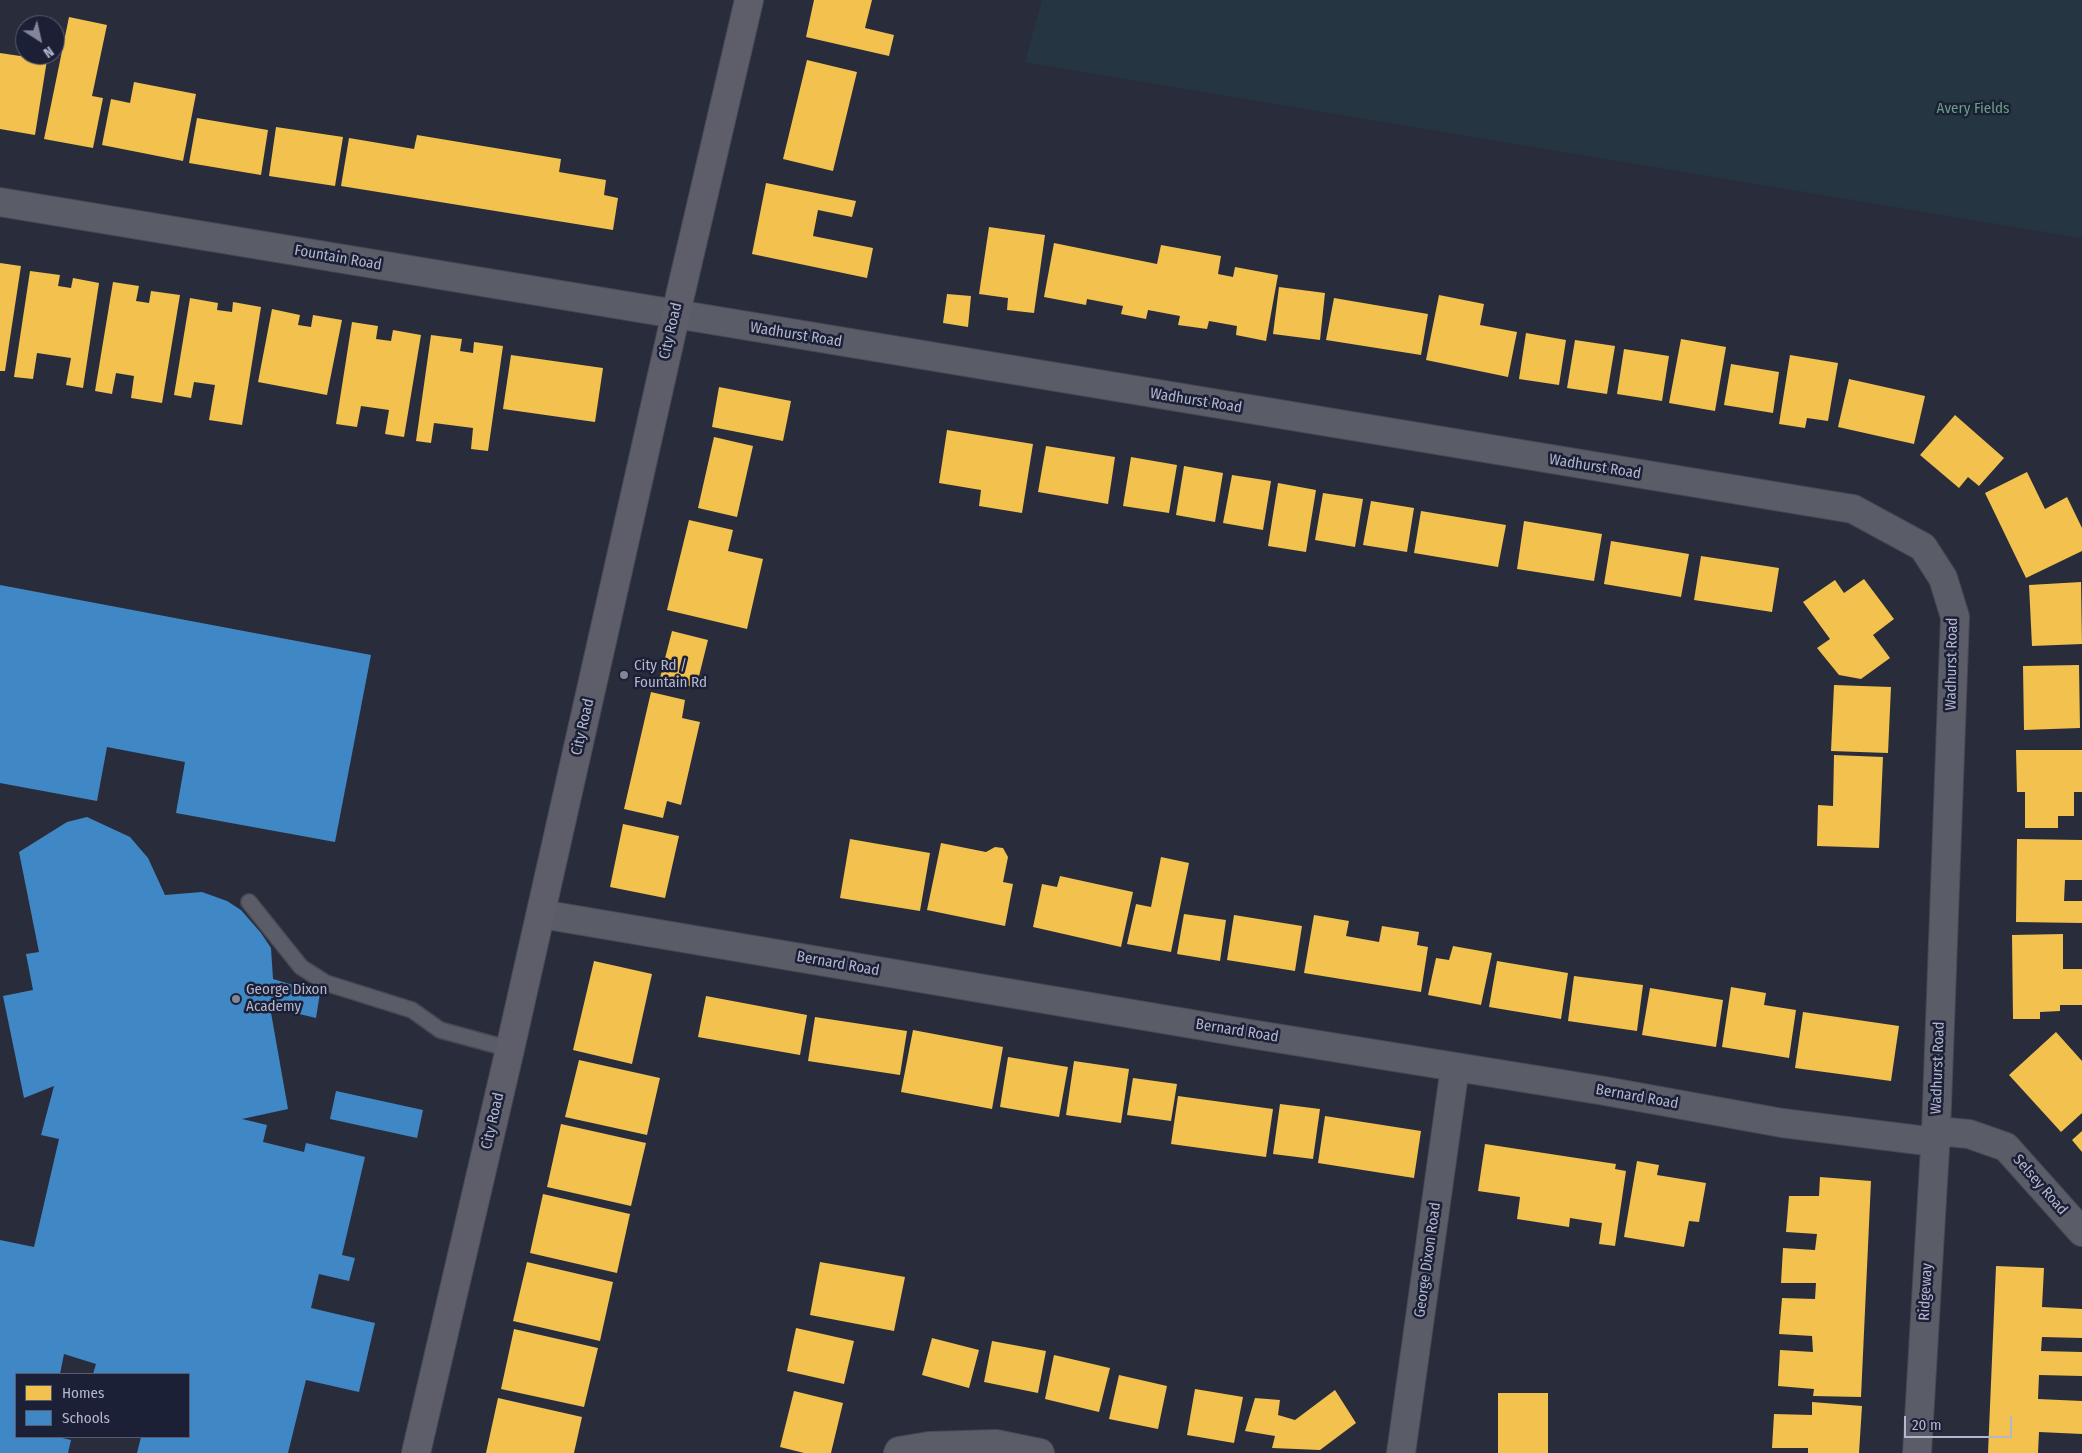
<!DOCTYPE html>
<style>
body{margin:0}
#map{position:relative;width:2082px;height:1453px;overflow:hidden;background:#292d3b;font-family:"Fira Sans Condensed",sans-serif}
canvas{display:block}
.legend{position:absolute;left:15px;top:1373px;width:175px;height:65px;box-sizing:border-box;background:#1c2036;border:1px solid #585c72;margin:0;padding:6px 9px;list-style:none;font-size:15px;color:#b3b6cc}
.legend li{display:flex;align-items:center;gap:10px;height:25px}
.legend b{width:25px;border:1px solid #585c72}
.north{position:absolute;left:15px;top:15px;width:50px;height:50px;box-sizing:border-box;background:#1c2036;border:1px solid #585c72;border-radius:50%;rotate:145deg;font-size:14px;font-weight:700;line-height:20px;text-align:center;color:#b3b6cc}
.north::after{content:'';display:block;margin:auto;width:18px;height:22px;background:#838699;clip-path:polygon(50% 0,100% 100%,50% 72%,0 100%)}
.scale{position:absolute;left:1904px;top:1416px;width:108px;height:22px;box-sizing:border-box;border:2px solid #b3b6cc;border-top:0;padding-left:6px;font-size:15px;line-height:18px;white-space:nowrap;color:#b3b6cc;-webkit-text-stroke:4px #1c2036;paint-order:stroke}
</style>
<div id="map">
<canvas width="2082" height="1453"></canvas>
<ul class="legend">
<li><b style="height:14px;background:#f2c14e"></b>Homes</li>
<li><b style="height:14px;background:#3f88c5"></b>Schools</li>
</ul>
<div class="north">N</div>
<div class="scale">20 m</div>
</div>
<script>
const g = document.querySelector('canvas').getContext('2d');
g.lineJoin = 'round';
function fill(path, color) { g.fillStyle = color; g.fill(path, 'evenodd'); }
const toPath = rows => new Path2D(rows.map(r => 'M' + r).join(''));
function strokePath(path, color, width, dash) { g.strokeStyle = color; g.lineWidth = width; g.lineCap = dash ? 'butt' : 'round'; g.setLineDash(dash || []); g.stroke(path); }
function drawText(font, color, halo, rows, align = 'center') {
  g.font = font + ' "Fira Sans Condensed",sans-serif'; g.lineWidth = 5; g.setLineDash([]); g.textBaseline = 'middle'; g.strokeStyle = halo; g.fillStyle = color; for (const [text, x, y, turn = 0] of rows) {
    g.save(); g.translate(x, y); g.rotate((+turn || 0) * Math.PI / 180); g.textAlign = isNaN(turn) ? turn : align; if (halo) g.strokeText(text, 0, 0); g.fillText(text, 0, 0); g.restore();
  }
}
const green = toPath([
 [1042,0,2082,0,2082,238,1025,62]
]);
const homes = toPath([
 [814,0,872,0,865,28,894,35,889,56,806,37],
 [69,17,107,25,92,96,103,98,93,148,44,139],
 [0,53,47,60,35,135,0,129],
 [807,60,857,72,833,171,783,159],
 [134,82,196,94,183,161,102,145,111,99,130,103],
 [197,118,268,130,261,175,189,163],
 [276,127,343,137,335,186,269,176],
 [417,135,561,159,559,172,606,180,604,195,618,198,613,230,341,186,349,138,414,149],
 [766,183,856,201,852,217,818,210,813,236,873,248,867,278,752,254],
 [989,227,1045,235,1034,313,1007,310,1008,298,979,294],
 [1054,243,1157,264,1161,245,1221,256,1218,274,1233,277,1235,267,1278,275,1266,341,1236,335,1237,326,1209,321,1207,329,1178,325,1180,316,1148,310,1146,319,1121,314,1123,306,1087,299,1086,305,1044,297],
 [0,263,21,266,5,371,0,371],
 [30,271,60,275,58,286,71,288,73,278,99,283,83,388,66,385,71,358,37,353,33,379,14,377],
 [113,282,139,286,136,301,149,303,151,291,180,295,162,403,131,398,134,376,116,373,112,394,95,391],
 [1279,287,1325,293,1320,340,1273,334],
 [947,294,971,296,968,327,943,323],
 [1439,295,1484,304,1480,325,1517,332,1508,377,1426,360],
 [190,298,218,303,217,310,232,312,233,302,261,307,242,425,209,420,215,385,194,382,191,398,174,395],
 [1334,298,1428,314,1421,355,1326,340],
 [272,309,300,315,298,325,311,327,313,315,342,320,327,395,258,382],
 [352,322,378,326,376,339,391,341,393,330,421,335,404,437,385,434,389,410,361,406,357,427,336,424],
 [1526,333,1566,340,1559,385,1519,379],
 [431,335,462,339,460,351,473,353,474,342,503,346,488,451,471,449,473,428,434,423,431,443,416,441],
 [1681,339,1726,347,1715,411,1669,403],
 [1575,340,1615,346,1607,394,1567,388],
 [1624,349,1669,356,1662,401,1617,394],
 [511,355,603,368,595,422,503,409],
 [1790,355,1838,363,1828,421,1807,418,1805,428,1779,424],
 [1731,364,1779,372,1773,413,1724,405],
 [1849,379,1925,396,1914,444,1838,427],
 [719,387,791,401,783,441,712,427],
 [1955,415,2004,458,1979,486,1968,477,1959,488,1920,455],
 [947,430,1033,444,1022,513,979,506,981,490,939,483],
 [714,437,753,446,737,517,698,508],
 [1046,446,1115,457,1108,504,1038,492],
 [1131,457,1177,465,1169,513,1123,506],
 [1184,466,1223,473,1215,522,1176,515],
 [2027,472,2045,509,2067,497,2082,528,2082,551,2026,578,1985,493],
 [1232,475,1271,481,1263,530,1223,523],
 [1278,483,1316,490,1306,552,1268,546],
 [1323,493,1363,499,1355,547,1315,540],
 [1371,501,1414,508,1407,552,1363,545],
 [1421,511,1506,525,1498,567,1414,553],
 [689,520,733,530,728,551,763,559,747,629,667,610],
 [1524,521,1602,534,1594,581,1517,569],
 [1611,541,1689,554,1681,597,1604,584],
 [1701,556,1779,568,1772,612,1694,600],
 [1864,579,1894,619,1873,635,1890,658,1861,679,1839,675,1817,648,1830,639,1803,602,1835,580,1844,593],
 [2081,582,2082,644,2032,646,2029,585],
 [672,631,708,640,696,688,660,678],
 [2079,665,2080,728,2024,730,2023,666],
 [1834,685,1891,687,1888,753,1831,751],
 [651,692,685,700,682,718,700,722,681,805,667,801,663,818,624,809],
 [2016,750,2082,750,2082,792,2074,792,2074,816,2058,816,2058,828,2025,828,2025,792,2017,792],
 [1834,755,1883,757,1879,848,1817,846,1818,805,1833,806],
 [623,824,679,836,665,898,610,887],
 [850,839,930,853,920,911,840,898],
 [2017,839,2082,840,2082,880,2065,880,2064,901,2082,901,2082,923,2016,922],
 [941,843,986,852,995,847,1003,848,1008,857,1003,882,1013,884,1005,926,927,910],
 [1161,857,1189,863,1171,952,1127,944,1136,904,1151,907],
 [1060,876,1133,892,1121,947,1033,927,1042,884,1057,887],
 [1184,914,1226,920,1220,961,1177,954],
 [1234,915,1302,926,1295,971,1227,960],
 [1314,915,1349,921,1346,936,1379,942,1382,926,1419,932,1417,945,1428,947,1421,992,1304,973],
 [2063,934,2063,969,2082,969,2082,1005,2060,1005,2060,1011,2040,1012,2040,1019,2013,1019,2012,935],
 [1453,946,1492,953,1481,1005,1428,995,1436,958,1449,960],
 [594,961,652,974,632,1064,573,1050],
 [1497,961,1568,973,1561,1019,1489,1007],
 [1574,976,1643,985,1637,1031,1568,1021],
 [1731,987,1766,993,1764,1005,1796,1010,1789,1058,1722,1047],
 [1650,988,1723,1000,1716,1047,1642,1035],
 [706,996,807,1015,800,1055,698,1037],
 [1803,1012,1899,1026,1891,1081,1795,1068],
 [815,1017,907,1031,900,1075,808,1061],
 [913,1030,1003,1047,992,1109,901,1092],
 [2056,1032,2082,1061,2082,1113,2061,1132,2009,1075],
 [1008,1057,1068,1067,1059,1117,1000,1107],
 [579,1060,660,1078,647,1135,565,1117],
 [1074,1061,1129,1069,1121,1123,1066,1115],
 [1133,1078,1177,1084,1171,1121,1127,1115],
 [1178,1096,1273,1109,1266,1157,1171,1144],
 [1280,1104,1320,1109,1313,1159,1273,1154],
 [1325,1116,1421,1131,1414,1178,1318,1163],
 [561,1124,646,1143,631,1206,547,1187],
 [2082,1131,2082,1152,2072,1140],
 [1485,1144,1616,1164,1615,1169,1626,1171,1615,1246,1599,1244,1602,1223,1570,1218,1569,1227,1517,1219,1520,1197,1478,1191],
 [1637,1161,1659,1165,1657,1175,1706,1183,1699,1222,1689,1221,1684,1247,1624,1237],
 [1820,1177,1871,1181,1861,1397,1813,1396,1814,1389,1778,1386,1780,1350,1813,1352,1812,1336,1779,1334,1782,1298,1815,1299,1816,1283,1781,1283,1783,1248,1815,1250,1817,1234,1786,1232,1789,1196,1819,1196],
 [543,1194,630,1214,617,1273,530,1253],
 [527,1262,613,1282,600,1341,513,1321],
 [820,1262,905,1277,894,1331,810,1315],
 [1996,1266,2044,1268,2042,1307,2082,1309,2082,1338,2042,1337,2041,1351,2082,1352,2082,1376,2039,1375,2038,1399,2082,1401,2082,1434,2039,1432,2038,1453,1988,1453],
 [796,1328,854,1341,844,1384,787,1371],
 [514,1329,598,1348,584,1407,501,1389],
 [932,1338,979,1350,969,1388,922,1375],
 [992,1341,1046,1351,1038,1393,984,1382],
 [1054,1355,1110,1368,1099,1412,1045,1399],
 [1119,1375,1167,1386,1158,1429,1109,1419],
 [1195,1389,1243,1397,1234,1443,1187,1435],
 [1335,1390,1356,1423,1320,1450,1272,1448,1275,1436,1245,1431,1255,1398,1280,1400,1278,1415,1295,1420],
 [794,1391,843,1403,831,1453,804,1453,780,1447],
 [1498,1393,1548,1393,1548,1453,1498,1453],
 [498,1398,582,1417,574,1453,486,1453],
 [1812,1402,1862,1406,1859,1453,1808,1453,1808,1448,1772,1448,1774,1414,1812,1415]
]);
const schools = toPath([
 [0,585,371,655,335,842,176,813,185,762,107,747,97,801,0,783],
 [87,817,130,837,148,858,165,895,202,892,227,901,241,910,261,933,271,948,273,979,320,993,316,1018,270,1007,288,1109,242,1119,267,1125,263,1142,304,1152,306,1143,365,1157,342,1255,355,1258,349,1281,319,1274,311,1308,375,1323,359,1392,306,1380,288,1453,137,1453,141,1437,189,1437,189,1374,93,1374,96,1364,64,1354,60,1374,16,1374,16,1437,58,1437,71,1440,68,1453,0,1453,0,1240,34,1247,59,1139,41,1135,54,1086,24,1098,3,996,33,990,26,954,39,952,19,852,67,822],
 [336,1091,423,1110,417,1138,330,1119]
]);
const lane = toPath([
 [249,902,301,967,326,983,412,1010,440,1030,510,1049]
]);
const street = toPath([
 [0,202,1853,509,1923,547,1943,578,1955,617,1936,1131,1917,1453],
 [541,914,1251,1034,1605,1091,1782,1123,1935,1142],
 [1936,1131,1969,1134,2006,1147,2082,1232],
 [898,1453,899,1451,929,1446,996,1444,1040,1453],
 [1401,1453,1455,1067]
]);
const primary = toPath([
 [416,1453,510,1049,676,313,749,0]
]);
const markers = [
 [624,675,5,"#838699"],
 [236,999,5,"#838699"]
];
const parkNames = [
 ["Avery Fields",1973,109]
];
const streetNames = [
 ["Fountain Road",338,258,10],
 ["City Road",671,331,-77],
 ["Wadhurst Road",796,335,9],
 ["Wadhurst Road",1196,401,9],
 ["Wadhurst Road",1595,467,9],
 ["Wadhurst Road",1952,664,-89],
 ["City Road",583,727,-77],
 ["Bernard Road",838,964,10],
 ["Bernard Road",1237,1031,9],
 ["Wadhurst Road",1938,1068,-88],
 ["Bernard Road",1637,1097,10],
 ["City Road",493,1121,-77],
 ["Selsey Road",2040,1185,49],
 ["George Dixon Road",1428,1260,-82],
 ["Ridgeway",1926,1292,-87]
];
const poiNames = [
 ["City Rd /",634,666],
 ["Fountain Rd",634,683],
 ["George Dixon",246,990],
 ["Academy",246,1007]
];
fill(green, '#253642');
fill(homes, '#f2c14e');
fill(schools, '#3f88c5');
strokePath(lane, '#464954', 18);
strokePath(street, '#464954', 30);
strokePath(primary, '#474a57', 30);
strokePath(lane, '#5a5c68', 15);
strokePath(street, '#5a5c68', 28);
strokePath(primary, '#5d5e6a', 28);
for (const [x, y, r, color] of markers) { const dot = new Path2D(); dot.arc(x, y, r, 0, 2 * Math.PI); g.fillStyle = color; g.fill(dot); strokePath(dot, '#1c2036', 2); }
drawText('15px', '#689f83', '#1c2036', parkNames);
drawText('15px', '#b3b6cc', '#1c2036', streetNames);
drawText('15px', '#b3b6cc', '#1c2036', poiNames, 'left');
</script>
